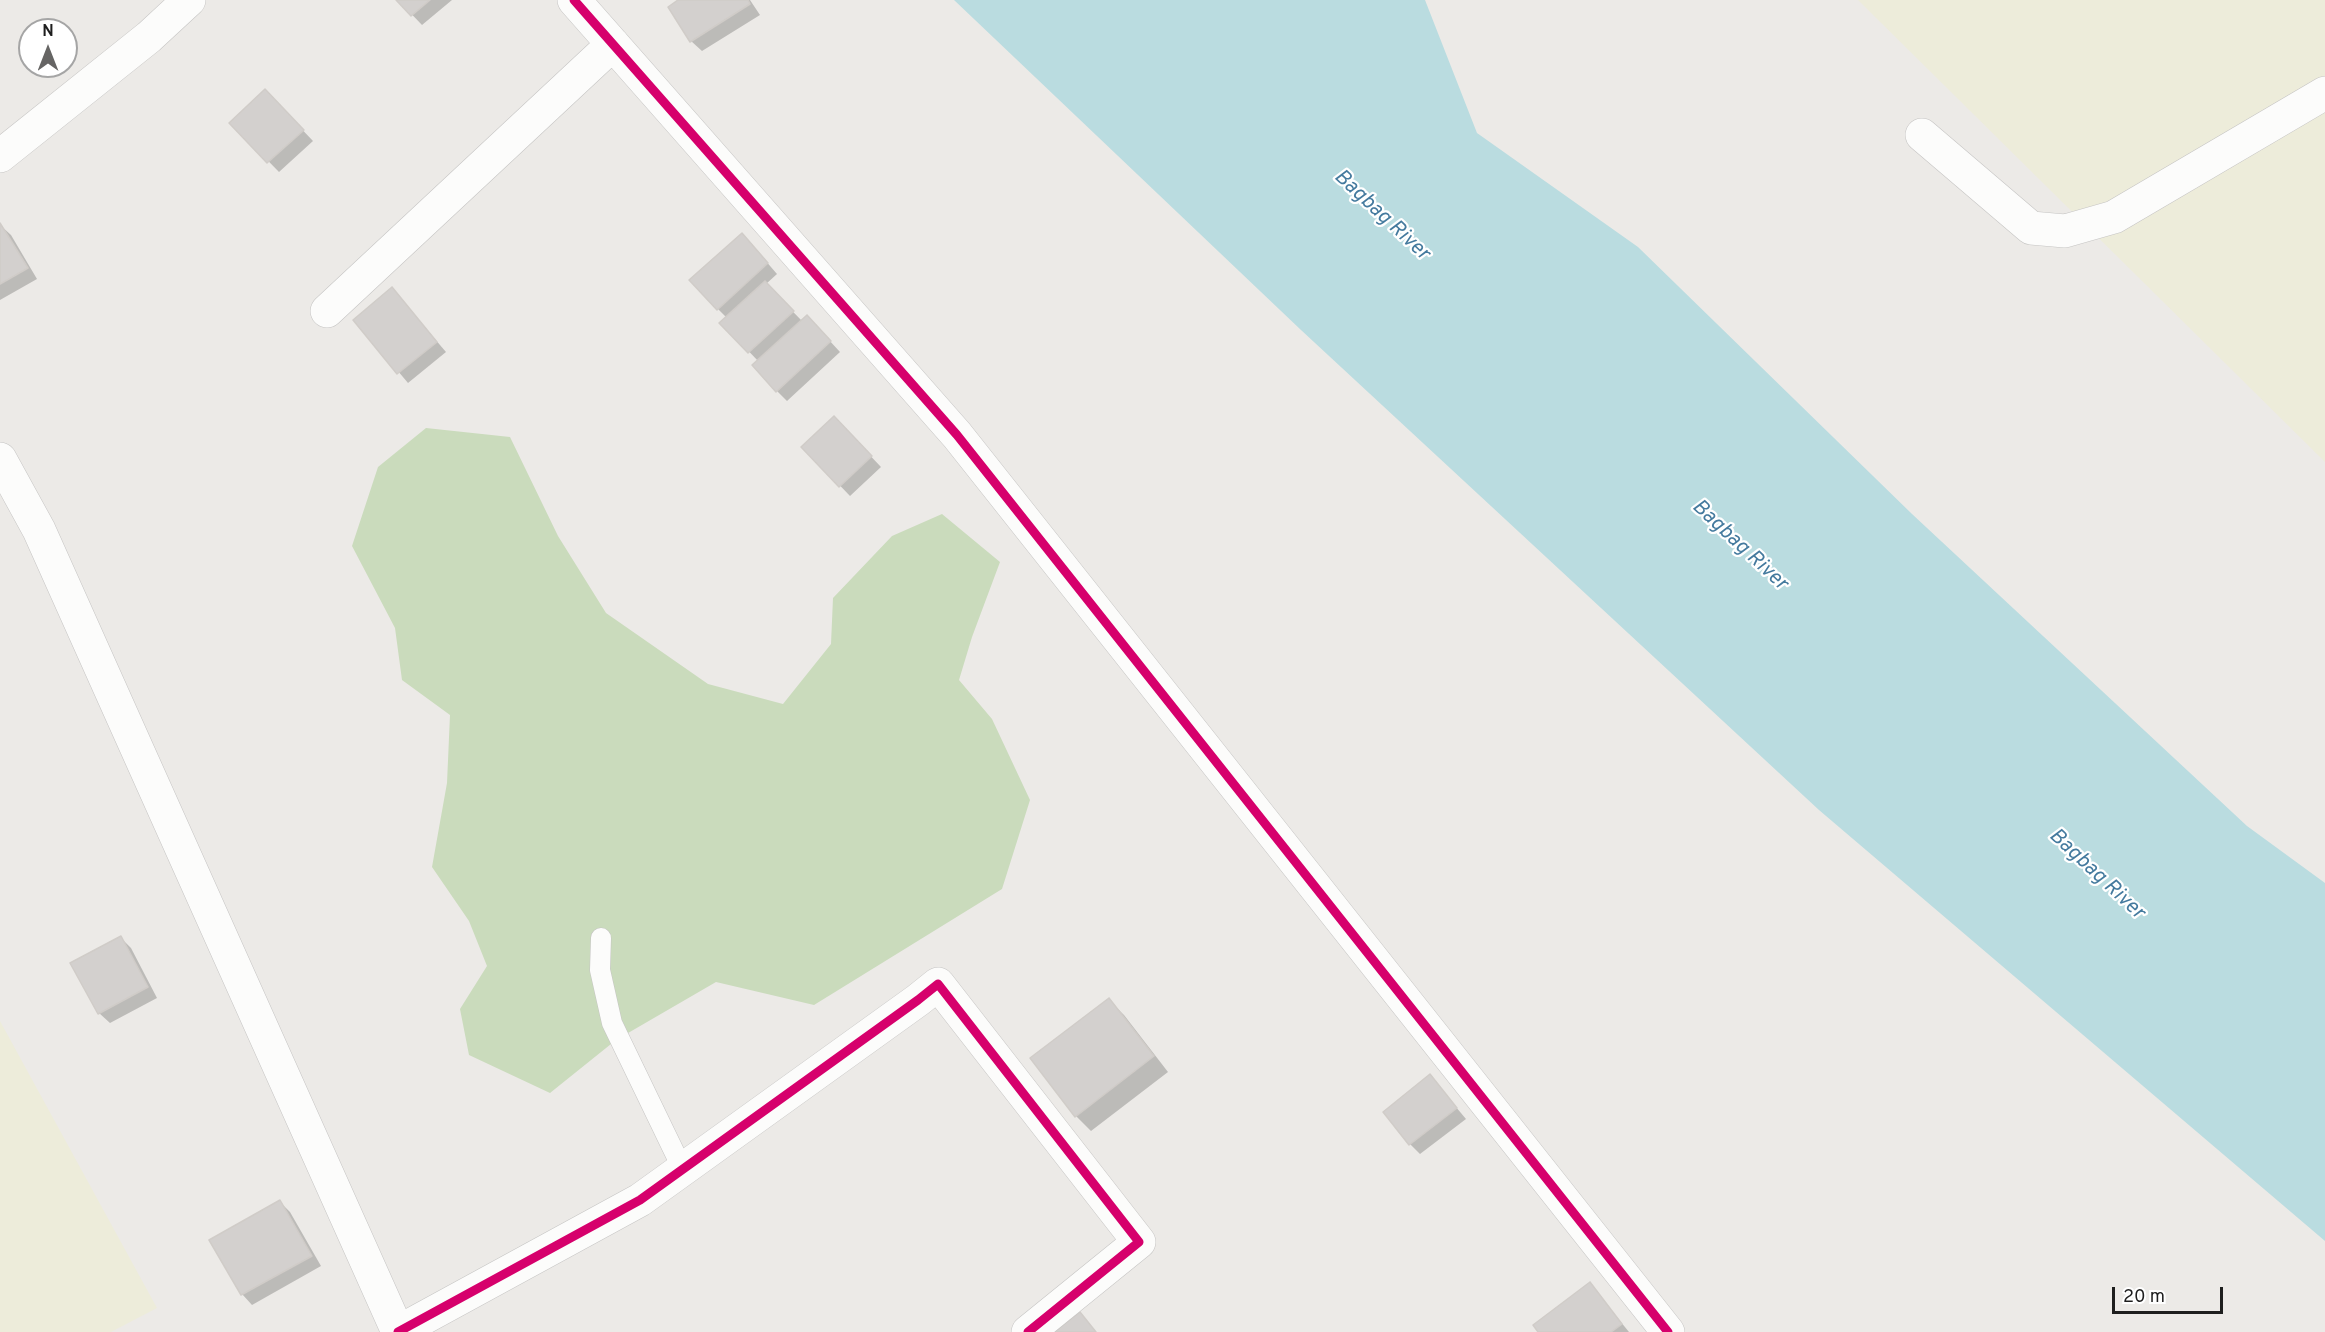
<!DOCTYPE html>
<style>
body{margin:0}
#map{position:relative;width:2325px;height:1332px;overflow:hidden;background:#eceae7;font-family:Overpass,sans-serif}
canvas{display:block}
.north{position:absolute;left:18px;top:18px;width:60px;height:60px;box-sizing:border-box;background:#fff;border:2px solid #a5a5a5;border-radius:50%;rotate:0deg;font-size:16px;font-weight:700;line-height:24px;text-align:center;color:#1e1e1e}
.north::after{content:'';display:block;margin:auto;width:21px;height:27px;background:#666564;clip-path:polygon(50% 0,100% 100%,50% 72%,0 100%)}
.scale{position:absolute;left:2112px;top:1287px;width:111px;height:27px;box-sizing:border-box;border:3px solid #1e1e1e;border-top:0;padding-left:8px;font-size:18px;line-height:21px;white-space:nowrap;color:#1e1e1e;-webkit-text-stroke:4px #fff;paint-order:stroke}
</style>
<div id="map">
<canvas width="2325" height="1332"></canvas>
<div class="north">N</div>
<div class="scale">20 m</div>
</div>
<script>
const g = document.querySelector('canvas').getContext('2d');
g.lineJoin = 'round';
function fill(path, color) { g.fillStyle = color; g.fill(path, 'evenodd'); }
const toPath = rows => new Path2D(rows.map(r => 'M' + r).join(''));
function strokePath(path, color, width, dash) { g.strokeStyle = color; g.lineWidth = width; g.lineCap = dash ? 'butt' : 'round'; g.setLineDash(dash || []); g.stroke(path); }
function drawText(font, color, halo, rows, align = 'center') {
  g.font = font + ' Overpass,sans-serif'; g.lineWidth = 4.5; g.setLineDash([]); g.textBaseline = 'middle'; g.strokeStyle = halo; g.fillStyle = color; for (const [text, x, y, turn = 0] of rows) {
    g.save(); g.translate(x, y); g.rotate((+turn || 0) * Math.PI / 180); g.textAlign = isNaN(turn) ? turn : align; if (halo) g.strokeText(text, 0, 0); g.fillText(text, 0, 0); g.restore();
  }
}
const farmland = toPath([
 [1858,0,2325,0,2325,462],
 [0,1021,157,1308,111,1332,0,1332]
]);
const forest = toPath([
 [426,428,510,437,558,536,606,613,708,684,783,704,831,644,833,598,892,536,942,514,1000,562,972,637,959,680,992,719,1030,800,1002,889,814,1005,716,982,616,1040,550,1093,469,1055,460,1009,487,966,469,921,432,867,447,783,450,715,402,680,395,628,352,546,378,467]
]);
const water = toPath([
 [954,0,1425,0,1477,133,1638,247,1912,514,2247,826,2325,883,2325,1241,1819,810,1301,330]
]);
const shadow = toPath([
 [398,0,452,0,422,25],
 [681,0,750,0,760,15,702,51,691,41,670,7],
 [275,101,313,141,279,172,231,123],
 [0,225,11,235,37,279,0,300],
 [752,245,777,274,766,284,802,321,817,327,840,352,787,401,777,391,758,361,722,323,727,318,718,309],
 [392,289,446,352,408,383,355,320],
 [844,428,881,467,850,496,803,447],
 [121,938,131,948,157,998,110,1023,99,1013,72,963],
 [1109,1000,1124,1015,1168,1072,1091,1131,1076,1116],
 [1430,1076,1466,1119,1420,1154,1410,1144],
 [280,1202,290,1212,321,1266,252,1305,242,1294],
 [1590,1284,1629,1332,1540,1332]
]);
const building = toPath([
 [396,0,430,0,411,16,396,0],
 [678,0,748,0,750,4,690,42,668,7,678,0],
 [265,89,304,130,267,163,229,123,265,89],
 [0,223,28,268,0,284,0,223],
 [742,233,768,263,717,310,689,280,742,233],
 [765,281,794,311,748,353,719,323,765,281],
 [392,287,437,342,397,374,353,320,392,287],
 [807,315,831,341,776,392,752,365,807,315],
 [834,416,872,456,839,487,801,447,834,416],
 [121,936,148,987,98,1014,70,963,121,936],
 [1109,998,1154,1056,1075,1117,1030,1058,1109,998],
 [1430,1074,1457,1108,1409,1145,1383,1112,1430,1074],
 [280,1200,312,1256,241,1295,209,1240,280,1200],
 [1590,1282,1622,1324,1611,1332,1538,1332,1533,1325,1590,1282],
 [1080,1312,1096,1332,1054,1332,1080,1312]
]);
const service = toPath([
 [601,938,600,970,612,1023,683,1170]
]);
const minor = toPath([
 [574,0,957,435,1668,1332],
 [1922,135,2031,228,2065,231,2114,217,2325,93],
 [0,156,149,37,189,0],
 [327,311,613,44],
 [398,1332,640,1200,918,1000,938,984,1139,1242,1028,1332]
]);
const tertiary = toPath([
 [0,459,39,530,398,1332]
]);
const cycleway = toPath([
 [574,0,957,435,1668,1332],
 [398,1332,640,1200,918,1000,938,984,1139,1242,1028,1332]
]);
const waterNames = [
 ["Bagbag River",1381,216,43],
 ["Bagbag River",1739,546,43],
 ["Bagbag River",2096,875,43]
];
fill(farmland, '#edecda');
fill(forest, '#cadbbc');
fill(water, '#badce0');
fill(shadow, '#0003');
fill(building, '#d3d0ce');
strokePath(building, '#d0ccc8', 1.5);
strokePath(service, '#c5c4c3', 21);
strokePath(minor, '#c5c4c3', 34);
strokePath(tertiary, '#c5c4c3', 34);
strokePath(service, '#fcfcfb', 20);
strokePath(minor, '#fcfcfb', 33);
strokePath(tertiary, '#fcfcfb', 33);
strokePath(cycleway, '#d6006c', 9);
drawText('italic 21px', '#447a9e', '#fff', waterNames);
</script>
